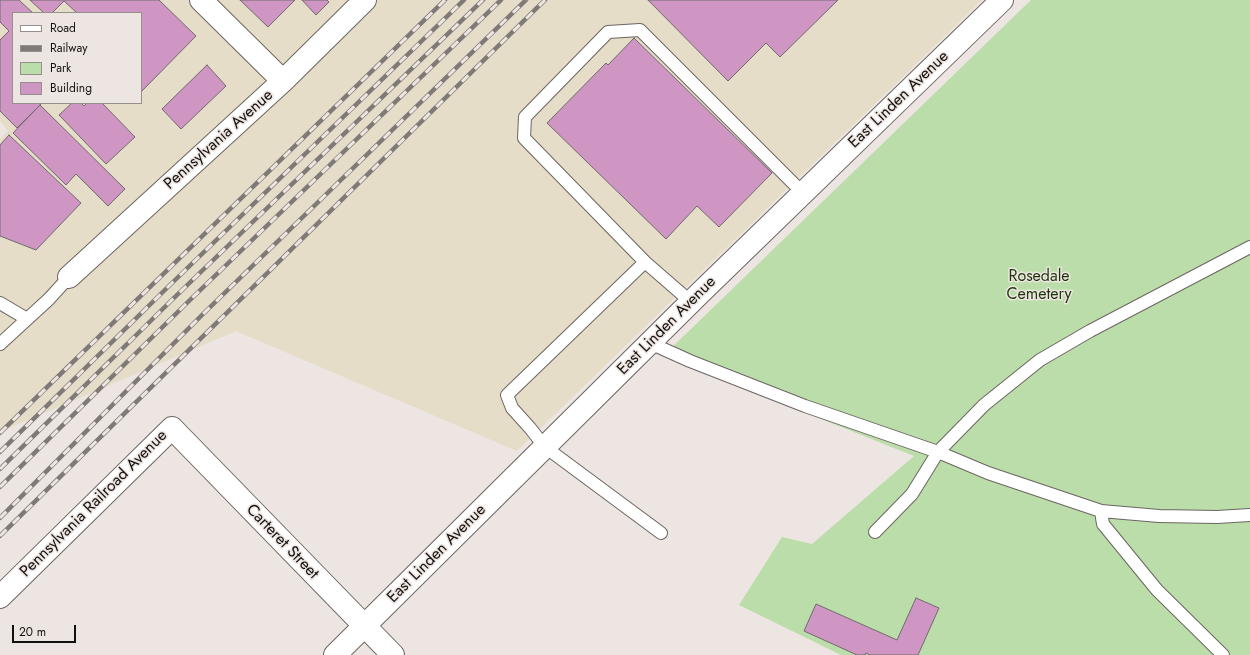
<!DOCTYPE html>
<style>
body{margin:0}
#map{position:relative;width:1250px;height:655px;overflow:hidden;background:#ede5e1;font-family:Jost,sans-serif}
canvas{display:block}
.legend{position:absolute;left:12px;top:12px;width:130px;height:92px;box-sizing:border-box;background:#ede5e1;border:1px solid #95908d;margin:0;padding:5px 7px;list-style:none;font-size:12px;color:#12100e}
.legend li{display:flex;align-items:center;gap:8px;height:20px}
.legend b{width:20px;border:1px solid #95908d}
.scale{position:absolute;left:12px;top:625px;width:64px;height:18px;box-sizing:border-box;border:2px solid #12100e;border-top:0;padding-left:5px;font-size:12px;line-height:14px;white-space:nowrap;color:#12100e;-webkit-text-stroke:3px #ede5e1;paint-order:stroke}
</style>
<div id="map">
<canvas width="1250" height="655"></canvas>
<ul class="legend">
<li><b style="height:5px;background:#fff"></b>Road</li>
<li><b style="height:5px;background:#7f7a77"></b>Railway</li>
<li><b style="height:11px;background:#bbdda9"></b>Park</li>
<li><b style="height:11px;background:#cf96c4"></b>Building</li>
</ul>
<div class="scale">20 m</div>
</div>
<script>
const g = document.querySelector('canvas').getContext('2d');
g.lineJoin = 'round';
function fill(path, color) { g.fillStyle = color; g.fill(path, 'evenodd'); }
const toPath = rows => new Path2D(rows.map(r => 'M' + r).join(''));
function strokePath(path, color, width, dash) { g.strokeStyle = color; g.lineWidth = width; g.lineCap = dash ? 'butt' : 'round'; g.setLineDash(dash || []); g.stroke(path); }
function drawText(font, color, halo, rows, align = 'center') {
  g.font = font + ' Jost,sans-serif'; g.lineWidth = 3; g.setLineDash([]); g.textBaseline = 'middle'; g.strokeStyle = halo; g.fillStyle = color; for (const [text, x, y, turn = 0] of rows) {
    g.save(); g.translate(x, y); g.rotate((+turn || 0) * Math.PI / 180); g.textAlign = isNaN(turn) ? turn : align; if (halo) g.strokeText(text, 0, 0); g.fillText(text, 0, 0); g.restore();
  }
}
const industrial = toPath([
 [0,0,982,0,517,451,236,331,0,432,0,139,8,131,0,121],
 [13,13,141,13,141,103,13,103]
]);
const green = toPath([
 [1031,0,1250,0,1250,655,841,655,739,605,782,537,812,544,914,456,663,356]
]);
const building = toPath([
 [0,0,19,0,33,13,13,13,13,103,42,103,17,128,0,111,0,40,9,31,0,22,0,0],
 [30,0,159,0,196,36,141,92,141,13,77,13,64,1,52,13,44,13,30,0],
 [240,0,295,0,268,27,240,0],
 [302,0,327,0,329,2,316,15,302,0],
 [648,0,838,0,780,57,766,43,728,81,648,0],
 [634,38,772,173,719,227,697,206,666,239,547,123,606,63,608,65,634,38],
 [207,65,226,86,181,129,162,109,207,65],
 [72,103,81,103,84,106,87,103,102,103,135,137,106,164,59,115,72,103],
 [40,105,125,189,108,206,76,174,66,185,13,133,40,105],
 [9,135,81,203,36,250,0,236,0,145,9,135],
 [916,598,939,608,918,655,870,655,866,653,865,655,857,655,804,631,816,604,897,640,916,598]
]);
const service = toPath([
 [645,262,507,395,512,408,530,428,545,447,661,533],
 [691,302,645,262,524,138,525,117,608,32,640,30,803,193],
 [0,303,27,319],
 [650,343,690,361,805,406,938,452,988,473,1101,511,1159,516,1217,517,1250,515],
 [0,344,49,299,69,277],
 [1101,511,1103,524,1157,590,1223,655],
 [875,532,912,494,938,452,984,405,1040,360,1090,331,1250,247]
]);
const minor = toPath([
 [201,0,283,81],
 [69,277,283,81,365,0],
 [0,597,172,428,393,655]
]);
const tertiary = toPath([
 [335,655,699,294,1002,0]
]);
const rail = toPath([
 [0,433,445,0],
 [0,452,172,283,464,0],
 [0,469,178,294,483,0],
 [0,487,191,299,501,0],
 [0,518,202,315,526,0],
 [0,536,545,0]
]);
const streetNames = [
 ["East Linden Avenue",899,100,-44],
 ["Pennsylvania Avenue",219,140,-42],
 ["East Linden Avenue",667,326,-45],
 ["Pennsylvania Railroad Avenue",94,504,-45],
 ["Carteret Street",282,542,46],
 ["East Linden Avenue",437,554,-45]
];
const parkNames = [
 ["Rosedale",1039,277],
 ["Cemetery",1039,295]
];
fill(industrial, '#e5ddc7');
fill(green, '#bbdda9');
fill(building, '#cf96c4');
strokePath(building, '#706a6f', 1);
strokePath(service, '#6c6562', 14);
strokePath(minor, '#6c6562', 24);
strokePath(tertiary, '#6c6562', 24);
strokePath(service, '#fff', 12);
strokePath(minor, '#fff', 22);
strokePath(tertiary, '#fff', 22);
strokePath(rail, '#7f7a77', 4.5);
strokePath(rail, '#ede5e1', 3, [9]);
drawText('16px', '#12100e', '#ede5e1', streetNames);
drawText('16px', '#1d360b', '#ede5e1', parkNames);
</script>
